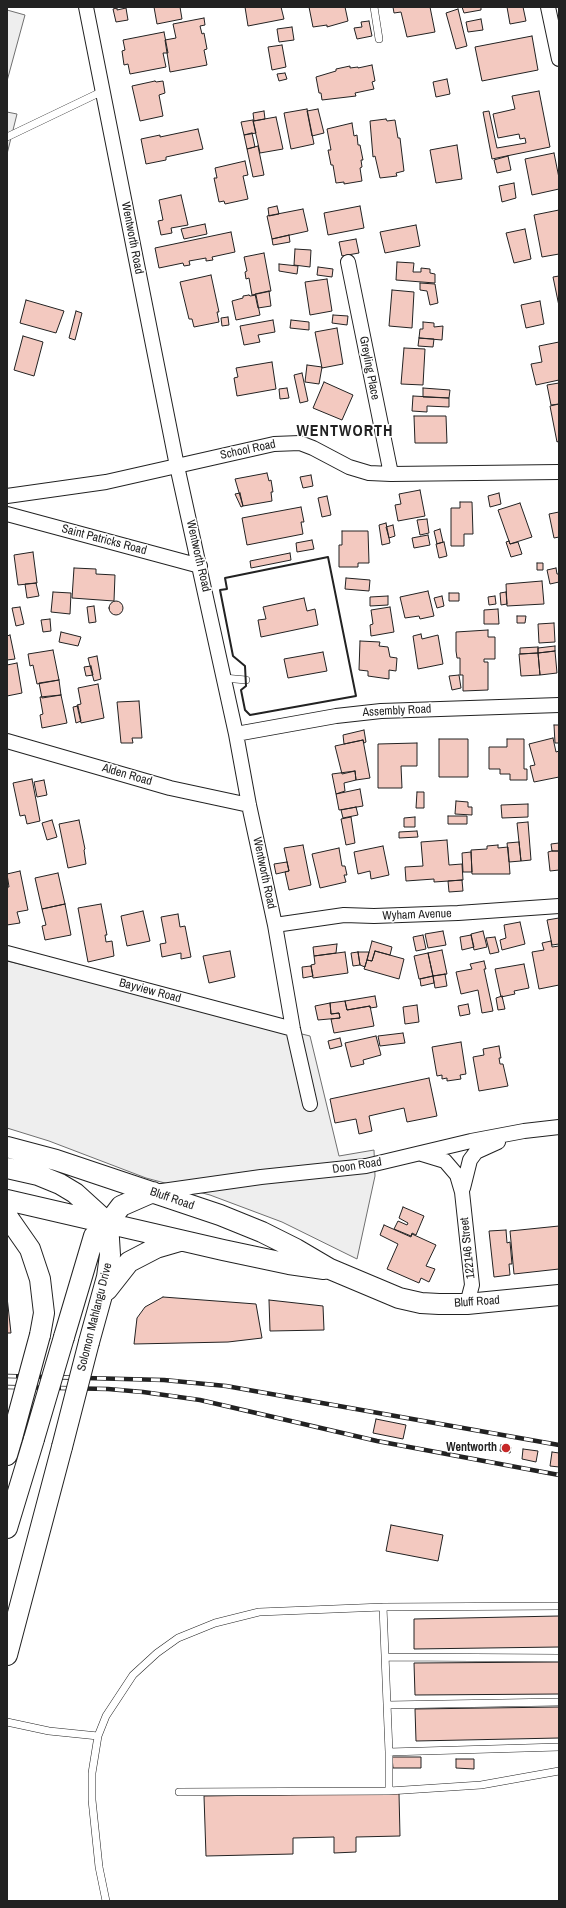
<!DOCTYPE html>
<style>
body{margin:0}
#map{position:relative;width:566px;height:1908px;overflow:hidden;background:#fff;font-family:"Archivo Narrow",sans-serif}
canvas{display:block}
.frame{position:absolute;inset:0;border:8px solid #222;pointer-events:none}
</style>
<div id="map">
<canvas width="566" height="1908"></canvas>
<div class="frame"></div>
</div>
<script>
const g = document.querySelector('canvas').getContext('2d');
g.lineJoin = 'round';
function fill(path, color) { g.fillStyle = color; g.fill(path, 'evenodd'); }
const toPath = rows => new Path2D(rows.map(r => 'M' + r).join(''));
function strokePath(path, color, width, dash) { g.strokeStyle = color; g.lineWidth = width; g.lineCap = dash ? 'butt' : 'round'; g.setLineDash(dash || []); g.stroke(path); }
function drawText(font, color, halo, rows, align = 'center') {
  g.font = font + ' "Archivo Narrow",sans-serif'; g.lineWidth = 3; g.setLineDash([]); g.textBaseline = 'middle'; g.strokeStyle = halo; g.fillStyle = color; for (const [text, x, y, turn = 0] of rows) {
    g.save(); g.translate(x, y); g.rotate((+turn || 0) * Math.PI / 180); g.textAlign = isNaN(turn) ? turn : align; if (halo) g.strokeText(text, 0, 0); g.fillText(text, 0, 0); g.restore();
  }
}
const green = toPath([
 [7,10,25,15,7,81,7,10],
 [7,961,310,1036,339,1156,374,1150,375,1176,357,1259,282,1222,210,1195,146,1178,49,1141,7,1128,7,961]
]);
const parking = toPath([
 [7,112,17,114,7,154,7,112]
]);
const building = toPath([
 [154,7,180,7,182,19,157,24,154,7],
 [245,7,281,7,284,19,248,26,245,7],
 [309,7,345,7,348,21,327,27,327,25,313,27,309,7],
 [393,7,430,7,435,32,407,37,401,12,394,13,393,7],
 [462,7,481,7,481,10,464,13,462,7],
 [507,7,523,7,526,21,510,24,507,7],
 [117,8,117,10,126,8,128,20,116,22,113,9,117,8],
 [458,9,467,46,456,49,446,13,458,9],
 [204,18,205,25,200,26,202,34,204,33,207,49,204,50,207,65,170,72,165,40,176,38,173,24,204,18],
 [481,19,483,30,468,32,466,22,481,19],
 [369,21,372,36,357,39,354,28,362,27,361,22,369,21],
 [292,27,294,40,279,42,277,29,292,27],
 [164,32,168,53,163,53,166,67,130,74,128,64,124,65,122,51,125,50,123,40,164,32],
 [532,36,538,70,482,81,475,47,532,36],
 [282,45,286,67,272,70,268,47,282,45],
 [372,65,375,81,372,82,374,89,355,93,356,96,322,100,321,93,319,93,316,77,336,71,336,69,350,66,350,68,358,67,358,68,372,65],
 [285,73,287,79,279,81,277,74,285,73],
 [447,79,450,94,436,97,433,82,447,79],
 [155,81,156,82,163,81,165,93,159,95,163,116,140,121,132,86,155,81],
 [539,91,550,147,492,159,483,112,489,111,497,148,526,143,525,138,520,139,519,134,498,138,493,114,515,109,512,96,539,91],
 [307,109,314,144,291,149,284,113,307,109],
 [318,109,324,133,312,136,307,111,318,109],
 [264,111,265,119,254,121,253,113,264,111],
 [276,117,283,149,260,153,253,121,276,117],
 [386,119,387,121,395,120,398,138,400,138,404,171,396,173,397,176,380,178,375,156,373,157,370,121,386,119],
 [253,120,256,133,244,135,241,122,253,120],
 [352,123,354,136,357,135,358,145,360,145,363,160,361,160,362,167,360,168,362,181,344,184,344,182,336,183,333,165,331,165,328,150,331,150,327,129,352,123],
 [198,129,203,149,166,157,166,160,146,164,141,139,160,135,160,137,198,129],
 [252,133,255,147,247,149,244,135,252,133],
 [457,145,462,179,436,183,430,150,457,145],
 [258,146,264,175,253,177,247,149,258,146],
 [554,153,559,178,559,189,532,195,525,159,554,153],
 [508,156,511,170,497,173,494,160,508,156],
 [245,161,248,175,243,176,248,199,225,204,224,201,219,202,214,178,217,178,215,168,245,161],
 [514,183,516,198,502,202,499,186,514,183],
 [181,195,188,225,171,228,172,233,161,235,158,221,163,220,159,200,181,195],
 [277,206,279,214,269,216,268,208,277,206],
 [360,206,364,228,328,235,324,213,360,206],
 [303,209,308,231,272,239,267,216,303,209],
 [559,210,559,254,542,257,534,215,559,210],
 [205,224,207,234,184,239,181,229,205,224],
 [416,225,420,246,385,253,380,232,416,225],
 [525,229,531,259,514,263,506,233,525,229],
 [231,232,235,252,212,257,213,260,206,261,206,258,189,261,190,265,184,266,183,263,159,268,155,248,231,232],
 [289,235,290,242,273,245,272,239,289,235],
 [356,239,359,253,342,256,339,242,356,239],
 [295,249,311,250,310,267,294,265,295,249],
 [264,253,271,291,252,295,249,278,246,279,245,272,247,271,244,257,264,253],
 [397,262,414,263,413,272,421,272,421,268,430,269,430,273,435,274,435,283,396,280,397,262],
 [279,264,298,266,297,274,279,271,279,264],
 [318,267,333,269,332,277,317,275,318,267],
 [211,275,219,312,217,312,219,322,194,327,192,319,189,319,180,282,211,275],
 [559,276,559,306,553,277,559,276],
 [327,279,332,311,310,315,305,282,327,279],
 [420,283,435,284,438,303,430,305,427,291,420,290,420,283],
 [392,290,414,292,412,328,389,326,392,290],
 [269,291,271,306,258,308,255,294,269,291],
 [249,295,250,296,256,295,260,315,236,320,232,301,243,298,243,296,249,295],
 [26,300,64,311,56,333,20,323,26,300],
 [540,301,544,324,526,328,521,305,540,301],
 [76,311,82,313,75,340,69,338,76,311],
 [333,315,348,316,347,325,332,323,333,315],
 [228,317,229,325,222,326,221,318,228,317],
 [273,320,275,332,258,335,260,342,244,345,240,326,273,320],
 [291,320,309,322,309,330,290,328,291,320],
 [423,322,434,323,434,327,443,326,442,340,419,338,420,329,423,329,423,322],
 [337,328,343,364,322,368,315,332,337,328],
 [23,336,43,342,34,376,14,370,23,336],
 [419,338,434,339,433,347,418,346,419,338],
 [559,342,559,380,536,385,531,364,542,362,539,346,559,342],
 [404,348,425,349,423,385,401,384,404,348],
 [272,362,276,389,237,396,234,378,238,377,236,368,272,362],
 [307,365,322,367,319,384,305,382,307,365],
 [302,373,308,401,300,403,294,375,302,373],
 [324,382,353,395,342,420,313,408,324,382],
 [559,383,559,404,551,405,547,385,559,383],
 [287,388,289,398,280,399,279,389,287,388],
 [423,388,450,390,449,398,423,397,423,388],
 [413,396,449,398,449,407,427,406,427,412,412,411,413,396],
 [559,404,559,441,557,442,550,406,559,404],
 [414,416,446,416,447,443,415,443,414,416],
 [267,473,269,481,271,480,273,492,271,492,272,501,243,506,235,479,267,473],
 [311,475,313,486,303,488,300,477,311,475],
 [420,490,425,516,398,521,395,505,401,504,399,494,420,490],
 [240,493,243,506,241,507,235,494,240,493],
 [499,493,501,504,490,507,488,496,499,493],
 [327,496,331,515,322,517,318,498,327,496],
 [460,502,472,502,473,534,464,534,464,546,451,546,451,508,460,508,460,502],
 [520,503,532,537,510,544,498,510,520,503],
 [301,507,304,522,301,522,303,534,247,545,242,518,301,507],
 [559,512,559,537,554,538,549,514,559,512],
 [427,519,429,533,420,535,417,520,427,519],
 [386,523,390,543,382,545,379,525,386,523],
 [393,525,395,536,389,538,386,527,393,525],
 [440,529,443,542,437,544,434,531,440,529],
 [342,531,368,531,369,563,358,563,358,567,339,567,339,545,342,545,342,531],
 [428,535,430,545,414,548,412,538,428,535],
 [312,540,314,549,297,552,296,543,312,540],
 [509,541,510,544,518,542,522,554,511,557,506,542,509,541],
 [444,542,447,556,439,558,436,544,444,542],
 [33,552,37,583,18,585,14,555,33,552],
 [290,553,291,560,251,568,250,561,290,553],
 [537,563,543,563,543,570,537,570,537,563],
 [74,568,96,569,96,574,115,575,114,601,72,598,74,568],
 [556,568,557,574,559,574,559,582,550,584,547,570,556,568],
 [346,578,370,580,369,591,345,589,346,578],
 [542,581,544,604,507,606,506,584,542,581],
 [36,583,39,596,27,598,25,584,36,583],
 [428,591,434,616,420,619,419,616,405,618,400,597,428,591],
 [53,592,71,593,70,614,51,612,53,592],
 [506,592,507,604,501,605,500,593,506,592],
 [449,593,459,593,459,601,449,601,449,593],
 [388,596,388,605,370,606,370,597,388,596],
 [442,596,444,606,437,608,434,598,442,596],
 [495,596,496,604,489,605,488,597,495,596],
 [304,598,307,611,315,609,318,625,261,637,258,620,266,619,263,607,304,598],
 '109 608a7 7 0 1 1 14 0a7 7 0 1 1-14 0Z',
 [94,606,96,622,89,623,87,607,94,606],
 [20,607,24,624,16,626,12,608,20,607],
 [390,607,394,632,371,636,370,625,373,624,371,610,390,607],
 [498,609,499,624,484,624,484,610,498,609],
 [517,616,526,616,525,623,517,623,517,616],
 [50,619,51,631,43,632,41,620,50,619],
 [554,623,555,642,539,643,538,624,554,623],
 [488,630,488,637,495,637,495,659,484,659,484,662,488,662,488,690,463,691,463,675,460,675,460,658,457,658,456,651,456,632,488,630],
 [61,632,81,637,78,646,59,642,61,632],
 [421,634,422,639,438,635,443,664,418,669,413,636,421,634],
 [10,635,15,659,7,660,7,636,10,635],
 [360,641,380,642,379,646,388,647,390,657,397,658,396,671,389,670,389,679,368,676,368,671,359,670,360,641],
 [555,646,555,651,538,653,538,648,555,646],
 [538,647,538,653,520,654,520,648,538,647],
 [53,650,59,680,37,684,33,665,30,666,28,654,53,650],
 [555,651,557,673,540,675,538,653,555,651],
 [323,652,327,671,288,678,284,659,323,652],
 [538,653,540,675,521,676,519,654,538,653],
 [97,656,101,679,94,681,88,658,97,656],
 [17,663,22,693,7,696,7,665,17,663],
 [91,666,93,675,86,676,84,667,91,666],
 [459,675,461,688,452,690,449,676,459,675],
 [59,680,61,695,42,698,39,683,59,680],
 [98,684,104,718,81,723,77,705,81,704,78,688,98,684],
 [61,695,67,723,42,728,40,715,43,714,40,697,61,695],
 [139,701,142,738,132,738,133,743,121,743,117,702,139,701],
 [78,706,81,721,76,723,73,707,78,706],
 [554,725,559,725,559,743,555,743,554,725],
 [364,730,366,742,364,743,363,740,344,744,343,735,364,730],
 [553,738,556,752,559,751,559,777,534,782,530,766,535,765,529,744,553,738],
 [439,739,468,739,468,777,439,777,439,739],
 [507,739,524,739,524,769,527,769,527,780,510,780,510,774,500,774,500,769,489,769,489,747,507,747,507,739],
 [363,740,370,778,356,780,355,771,342,774,335,746,363,740],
 [417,743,417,766,401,766,402,788,378,788,378,744,417,743],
 [355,771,356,780,344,783,345,791,336,794,332,774,355,771],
 [32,779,40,821,27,824,25,815,20,816,13,783,32,779],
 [44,780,47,795,37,797,34,782,44,780],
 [360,789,363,806,339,810,336,794,360,789],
 [417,792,424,792,424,808,416,808,417,792],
 [456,801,468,802,468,807,472,807,472,815,455,814,456,801],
 [528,804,528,817,502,818,501,805,528,804],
 [356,807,358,815,343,818,341,810,356,807],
 [448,816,467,816,467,824,448,824,448,816],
 [351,817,355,843,346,845,341,819,351,817],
 [415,817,415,827,404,827,404,818,415,817],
 [52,820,57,837,47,840,42,823,52,820],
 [79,820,85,849,84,850,86,864,68,868,59,824,79,820],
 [528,822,531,860,521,861,517,823,528,822],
 [417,831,418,837,399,838,399,832,417,831],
 [447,840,449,865,462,864,463,880,434,882,434,879,406,881,405,867,423,866,421,842,447,840],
 [519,842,521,861,509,862,507,843,519,842],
 [559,843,559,851,552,851,551,844,559,843],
 [303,845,311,885,289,890,285,872,289,871,284,848,303,845],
 [498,845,498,848,508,847,510,874,472,874,471,850,487,849,487,846,498,845],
 [383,846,389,875,371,879,370,871,358,874,354,852,383,846],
 [339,848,342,866,345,866,347,875,344,875,346,882,320,888,312,854,339,848],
 [552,851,559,851,559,870,550,871,548,852,552,851],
 [471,852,472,872,463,872,462,853,471,852],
 [287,862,289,871,276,874,274,864,287,862],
 [20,871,28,910,17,912,20,923,7,925,7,887,9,887,7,874,20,871],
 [58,873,65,904,42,909,35,878,58,873],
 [462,880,463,891,449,892,448,881,462,880],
 [65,904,71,935,45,940,42,926,46,925,42,909,65,904],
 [101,904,107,935,105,935,106,942,112,941,114,956,88,962,78,908,101,904],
 [143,911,150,941,127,946,121,916,143,911],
 [178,914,180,927,185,926,191,957,181,959,181,953,162,957,160,944,166,943,161,917,178,914],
 [559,918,559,944,552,945,547,920,559,918],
 [520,922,525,944,502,950,500,940,506,938,504,925,520,922],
 [443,931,446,945,428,948,425,934,443,931],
 [483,931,487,947,474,950,471,934,483,931],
 [423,935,426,949,416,951,413,937,423,935],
 [471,935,474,947,462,950,460,937,471,935],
 [495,937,499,952,490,954,486,938,495,937],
 [372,941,392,947,390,955,375,951,372,961,367,960,372,941],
 [551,941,552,947,559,946,559,985,539,989,532,952,544,950,542,943,551,941],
 [337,944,336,953,314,956,313,947,337,944],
 [442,950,447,974,433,976,428,953,442,950],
 [230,951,235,977,209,983,203,956,230,951],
 [375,951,404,959,399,979,364,969,367,960,372,961,375,951],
 [345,952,348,973,313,978,311,965,315,964,314,956,345,952],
 [358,952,369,952,365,967,360,965,358,952],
 [358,952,360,965,353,966,351,953,358,952],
 [428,953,433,976,419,979,414,956,428,953],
 [484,961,486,969,484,969,493,1011,482,1013,478,990,461,994,456,972,472,969,470,964,484,961],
 [524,964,529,988,514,991,515,994,501,997,495,969,524,964],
 [311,966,313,976,303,978,302,967,311,966],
 [445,974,447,986,435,988,433,976,445,974],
 [433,976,434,983,421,986,420,979,433,976],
 [375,996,377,1007,370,1008,370,1006,347,1010,345,1001,375,996],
 [502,996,505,1009,498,1010,496,998,502,996],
 [345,1001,347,1010,370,1006,374,1026,334,1033,331,1019,340,1018,339,1013,331,1014,330,1003,345,1001],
 [330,1003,331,1014,339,1013,340,1018,318,1020,315,1006,330,1003],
 [468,1004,470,1014,460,1016,458,1006,468,1004],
 [417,1005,419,1022,405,1024,403,1007,417,1005],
 [403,1033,405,1043,380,1046,378,1036,403,1033],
 [376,1036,381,1055,363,1060,364,1064,351,1067,345,1043,376,1036],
 [340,1038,342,1046,330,1049,328,1041,340,1038],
 [461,1042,466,1074,460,1075,461,1079,447,1081,447,1078,442,1079,442,1075,437,1076,432,1047,461,1042],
 [499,1046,501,1058,499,1058,500,1064,503,1064,508,1086,479,1091,473,1057,484,1055,483,1049,499,1046],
 [429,1078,437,1116,407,1122,404,1108,369,1116,372,1131,359,1134,356,1119,335,1123,330,1099,429,1078],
 [403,1207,424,1216,416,1235,412,1233,411,1236,394,1229,398,1221,407,1225,408,1223,399,1218,403,1207],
 [384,1225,411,1237,412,1234,436,1245,426,1266,435,1269,429,1282,421,1278,419,1283,387,1269,398,1244,380,1235,384,1225],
 [559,1226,559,1269,514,1274,510,1231,559,1226],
 [506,1230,507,1243,510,1242,512,1264,509,1264,510,1275,494,1277,489,1231,506,1230],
 [7,1297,11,1333,7,1333,7,1297],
 [163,1297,256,1304,262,1338,228,1342,134,1344,137,1318,145,1307,163,1297],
 [269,1300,323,1306,324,1330,270,1331,269,1300],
 [376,1419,406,1425,403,1439,373,1433,376,1419],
 [501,1445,511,1447,510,1453,500,1451,501,1445],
 [523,1449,538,1451,536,1462,522,1459,523,1449],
 [552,1452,559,1453,559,1467,550,1466,552,1452],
 [391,1525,443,1535,438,1561,386,1551,391,1525],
 [559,1616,559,1647,414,1649,414,1619,559,1616],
 [559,1662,559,1694,415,1695,414,1663,559,1662],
 [559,1707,559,1738,416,1741,415,1709,559,1707],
 [392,1757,421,1757,421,1768,393,1768,392,1757],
 [456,1759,474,1759,474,1769,456,1768,456,1759],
 [399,1793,400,1836,356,1837,356,1852,334,1853,334,1837,293,1838,293,1854,206,1856,204,1796,399,1793]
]);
const service = toPath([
 [374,7,379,39],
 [7,137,103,91],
 [224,678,246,680],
 [383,1607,389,1752,559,1747],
 [386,1657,559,1658],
 [387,1705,559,1702],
 [7,1722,49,1731,98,1736],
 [389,1791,389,1752],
 [179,1792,389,1791,481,1785,559,1771],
 [106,1901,99,1867,92,1800,92,1773,98,1736,106,1716,133,1675,157,1653,178,1638,215,1623,259,1612,383,1607,559,1606]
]);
const minor = toPath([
 [86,7,177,466,236,734,249,805,275,925,293,1029,310,1104],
 [548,7,559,59],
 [348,262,391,474],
 [7,496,106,482,274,444,300,443,313,448,349,467,369,473,391,474,559,472],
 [7,514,200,566],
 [236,734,336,716,381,711,559,705],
 [7,741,170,788,249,805],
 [275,925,344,915,374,916,458,913,559,906],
 [7,953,293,1029],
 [422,1154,445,1161,457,1175,462,1192,472,1285,467,1304],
 [463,1188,470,1160,476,1152,498,1142],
 [155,1192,261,1177,366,1166,471,1141,524,1131,559,1127]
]);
const secondary = toPath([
 [7,1147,56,1160,220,1215,262,1232,296,1249,330,1269,399,1298,421,1303,439,1304,467,1304,559,1295],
 [7,1168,38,1175,60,1184,75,1193,108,1223],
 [7,1200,223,1250,289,1264,324,1269],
 [7,1216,30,1249,40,1279,44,1313,40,1335],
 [107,1290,129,1262,156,1248,180,1241],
 [64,1337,94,1236,108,1223,121,1206,153,1192],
 [89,1342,107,1277,110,1255,108,1223],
 [7,1455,12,1438],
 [7,1528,34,1439],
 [7,1655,62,1447]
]);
const rail = toPath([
 [7,1376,164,1380,226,1386,559,1445],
 [7,1387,108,1389,143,1392,200,1400,377,1441,559,1475]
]);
const secondaryBridge = toPath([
 [12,1438,40,1335],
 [34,1439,64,1337],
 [62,1447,89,1342]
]);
const wall = toPath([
 [328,557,356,696,250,715,245,710,241,690,246,686,245,666,233,656,220,590,227,589,225,578,328,557]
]);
const markers = [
 [506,1448,5,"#c62828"]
];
const streetNames = [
 ["Wentworth Road",132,238,79],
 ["Greyling Place",369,368,79],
 ["School Road",248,450,-12],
 ["Saint Patricks Road",104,540,15],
 ["Wentworth Road",198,556,77],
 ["Assembly Road",397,711,-3],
 ["Alden Road",127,775,16],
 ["Wentworth Road",264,873,78],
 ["Wyham Avenue",417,915,-2],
 ["Bayview Road",150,991,15],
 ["Doon Road",357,1166,-9],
 ["Bluff Road",172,1199,19],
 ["122146 Street",468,1248,-96],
 ["Bluff Road",477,1302,-4],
 ["Solomon Mahlangu Drive",95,1317,-76]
];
const poiNames = [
 ["Wentworth",497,1448]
];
const districtNames = [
 ["WENTWORTH",345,432]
];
fill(green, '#eee');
strokePath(green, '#6f6f6f', 1);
fill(parking, '#ededed');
strokePath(parking, '#6f6f6f', 1);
fill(building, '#f3c9c0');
strokePath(building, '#222', 1);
strokePath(service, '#222', 8);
strokePath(minor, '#222', 16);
strokePath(secondary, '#222', 22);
strokePath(service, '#fff', 7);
strokePath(minor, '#fff', 14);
strokePath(secondary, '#fff', 20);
strokePath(rail, '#222', 4.5);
strokePath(rail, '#fff', 3, [9]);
strokePath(secondaryBridge, '#222', 22, []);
strokePath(secondaryBridge, '#fff', 20);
strokePath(wall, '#222', 2);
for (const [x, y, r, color] of markers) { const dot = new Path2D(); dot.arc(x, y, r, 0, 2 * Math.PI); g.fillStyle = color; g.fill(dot); strokePath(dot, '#fff', 1.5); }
drawText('12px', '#222', '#fff', streetNames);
drawText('bold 12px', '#222', '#fff', poiNames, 'right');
g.letterSpacing = '1px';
drawText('bold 16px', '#222', '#fff', districtNames);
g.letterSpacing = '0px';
</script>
